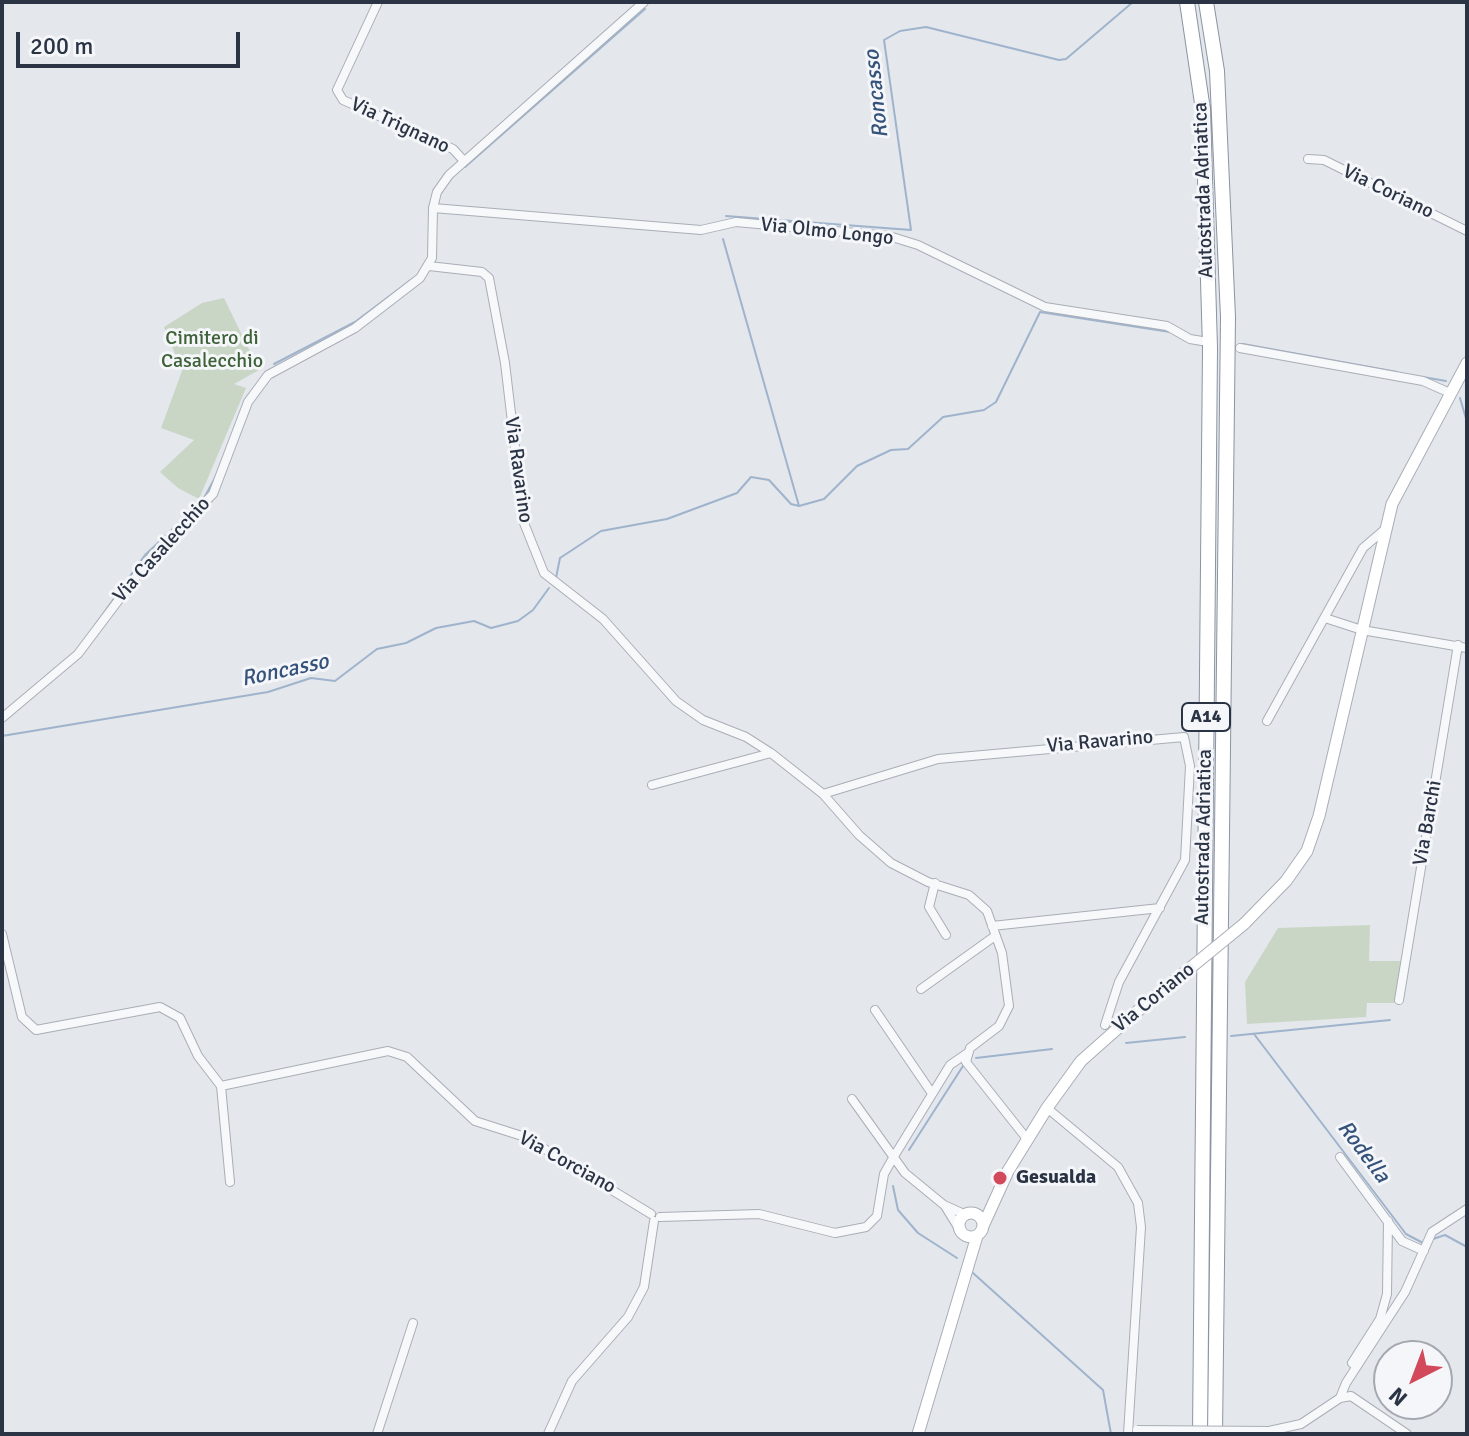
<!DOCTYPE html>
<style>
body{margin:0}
#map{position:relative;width:1469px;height:1436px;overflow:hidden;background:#e4e7ec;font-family:Signika,sans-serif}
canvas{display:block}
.frame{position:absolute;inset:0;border:4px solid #2b3445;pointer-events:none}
.north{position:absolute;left:1373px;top:1340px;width:80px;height:80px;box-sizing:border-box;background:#f4f6f9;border:2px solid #a4a8b1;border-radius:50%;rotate:222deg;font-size:22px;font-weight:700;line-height:32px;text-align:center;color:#2b3445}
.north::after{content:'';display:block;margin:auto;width:28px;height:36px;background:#d1495b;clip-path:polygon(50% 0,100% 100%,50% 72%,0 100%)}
.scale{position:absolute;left:16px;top:32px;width:224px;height:36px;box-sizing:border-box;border:4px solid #2b3445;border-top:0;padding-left:10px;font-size:24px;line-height:28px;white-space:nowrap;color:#2b3445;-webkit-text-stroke:6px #f4f6f9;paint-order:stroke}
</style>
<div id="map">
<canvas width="1469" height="1436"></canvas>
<div class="frame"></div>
<div class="north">N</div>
<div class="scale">200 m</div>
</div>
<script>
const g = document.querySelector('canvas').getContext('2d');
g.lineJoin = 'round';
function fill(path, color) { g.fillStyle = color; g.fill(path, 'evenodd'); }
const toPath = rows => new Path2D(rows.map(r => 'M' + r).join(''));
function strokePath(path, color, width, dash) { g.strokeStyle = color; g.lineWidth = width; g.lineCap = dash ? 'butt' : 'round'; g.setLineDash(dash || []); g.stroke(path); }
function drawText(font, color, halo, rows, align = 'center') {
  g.font = font + ' Signika,sans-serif'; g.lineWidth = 6; g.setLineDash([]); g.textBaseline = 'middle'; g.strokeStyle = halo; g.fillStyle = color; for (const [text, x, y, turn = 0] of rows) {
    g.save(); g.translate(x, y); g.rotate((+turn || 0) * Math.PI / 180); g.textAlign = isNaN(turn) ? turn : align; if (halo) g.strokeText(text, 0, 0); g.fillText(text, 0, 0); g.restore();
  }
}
const green = toPath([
 [224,298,259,370,234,384,246,388,199,499,178,488,160,472,194,440,161,428,182,371,164,327,202,303],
 [1370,925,1369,961,1402,961,1396,1003,1367,1003,1366,1017,1247,1024,1245,982,1278,928]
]);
const stream = toPath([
 [465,167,645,9],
 [726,216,911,230,884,40,900,31,926,27,1059,60,1066,59,1133,2],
 [723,239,799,506],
 [1243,344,1397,372],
 [274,364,355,322,411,280],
 [1423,377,1446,381],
 [1460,398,1467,422],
 [204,498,216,476],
 [556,578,560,558,601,531,667,519,737,493,751,477,769,480,791,504,799,506,824,499,857,466,891,450,908,449,943,417,984,410,996,402,1040,312,1170,332],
 [88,635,145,555,174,528],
 [2,736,268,692,311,678,335,681,377,649,406,643,436,628,474,621,491,628,518,621,533,610,549,588],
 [1254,1034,1406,1234,1423,1243],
 [1231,1036,1390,1020],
 [1126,1043,1185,1037],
 [976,1058,1052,1049],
 [909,1150,963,1066],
 [893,1186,898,1210,918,1233,957,1258],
 [1433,1239,1445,1235,1467,1247],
 [973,1273,1103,1390,1111,1434]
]);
const street = toPath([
 [378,2,337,90,343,100,453,149,464,161],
 [1308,159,1324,160,1467,231],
 [433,208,701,230,736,222,889,236,918,245,1045,307,1167,326,1190,339,1202,341],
 [429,266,482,272,489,278,505,363,524,523,544,573,603,619,676,701,703,720,746,737,771,753,823,794,859,835,891,863,928,882,969,895,987,911,1002,953,1009,1006,999,1026,970,1048,966,1062,1027,1139],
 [1240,348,1423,381,1450,393],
 [1325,618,1362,630,1467,648],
 [2,718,78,654,151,557,213,494,248,402,268,375,355,328,420,278,432,258,433,208,437,192,449,175,644,2],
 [1267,721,1363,548,1384,530],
 [652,785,771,753],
 [823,794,938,759,1184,737,1190,766,1185,860,1119,982,1105,1025],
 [935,883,929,907,946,935],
 [992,926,1160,908],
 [2,934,22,1017,36,1030,160,1007,180,1018,198,1056,221,1086,388,1051,407,1057,475,1121,525,1137,651,1214],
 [921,989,995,936],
 [1399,1000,1458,645],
 [875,1010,931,1092],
 [221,1086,230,1182],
 [852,1099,905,1173,944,1205,964,1214],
 [1047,1108,1118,1167,1138,1203,1141,1227,1128,1434],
 [1340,1157,1402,1241,1424,1251],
 [945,1206,958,1227],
 [660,1217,759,1214,835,1233,866,1227,877,1216,884,1174,893,1158,950,1065,966,1054],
 [1356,1366,1352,1363,1380,1319,1387,1294,1388,1221],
 [1340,1398,1346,1383,1405,1292,1432,1232,1467,1209],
 [1269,1431,1301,1424,1340,1398,1351,1396,1407,1434],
 [377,1434,413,1323],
 [548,1434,572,1381,628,1317,644,1287,654,1221]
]);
const secondary = toPath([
 [1244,924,1286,881,1307,851,1319,816,1392,504,1467,363],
 '959 1225a12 12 0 1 1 24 0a12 12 0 1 1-24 0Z',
 [983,1226,1008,1171,1047,1108,1081,1061,1134,1014],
 [918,1434,977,1236]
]);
const highway = toPath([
 [1187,2,1203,110,1210,348,1200,1434],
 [1206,2,1217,71,1228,317,1215,1434]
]);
const streetBridge = toPath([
 [1137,1430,1269,1431]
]);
const secondaryBridge = toPath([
 [1134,1014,1244,924]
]);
const markers = [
 [1000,1178,8,"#d1495b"]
];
const shields = [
 [1206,717,48]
];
const shieldNames = [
 ["A14",1206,717]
];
const streetNames = [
 ["Via Trignano",400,126,25],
 ["Autostrada Adriatica",1204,190,-92],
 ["Via Coriano",1388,192,26],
 ["Via Olmo Longo",827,232,6],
 ["Via Ravarino",518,470,82],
 ["Via Casalecchio",162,550,-48],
 ["Via Ravarino",1100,742,-5],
 ["Via Barchi",1428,823,-80],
 ["Autostrada Adriatica",1204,837,-89],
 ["Via Coriano",1154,998,-39],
 ["Via Corciano",567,1163,29]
];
const parkNames = [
 ["Cimitero di",212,339],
 ["Casalecchio",212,362]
];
const poiNames = [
 ["Gesualda",1016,1178]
];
const waterNames = [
 ["Roncasso",877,94,-96],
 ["Roncasso",285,671,-12],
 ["Rodella",1363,1152,53]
];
fill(green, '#c9d6c5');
strokePath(stream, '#9fb4cc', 2);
strokePath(street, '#a9aeb7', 10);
strokePath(secondary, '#a9aeb7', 13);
strokePath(highway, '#8b94a3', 16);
strokePath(street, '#f7f8fa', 8);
strokePath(secondary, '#fff', 11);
strokePath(highway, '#fff', 14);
strokePath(streetBridge, '#a9aeb7', 10, []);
strokePath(secondaryBridge, '#a9aeb7', 13, []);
strokePath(streetBridge, '#f7f8fa', 8);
strokePath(secondaryBridge, '#fff', 11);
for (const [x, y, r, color] of markers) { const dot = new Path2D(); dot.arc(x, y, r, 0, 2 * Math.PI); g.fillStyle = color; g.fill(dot); strokePath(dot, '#f4f6f9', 3); }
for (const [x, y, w] of shields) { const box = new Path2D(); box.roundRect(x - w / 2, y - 14, w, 28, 6); g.fillStyle = '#f4f6f9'; g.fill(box); strokePath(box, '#2b3445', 2); }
drawText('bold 18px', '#2b3445', null, shieldNames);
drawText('20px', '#2b3445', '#f4f6f9', streetNames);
drawText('20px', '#3f6138', '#f4f6f9', parkNames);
drawText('bold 20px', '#2b3445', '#f4f6f9', poiNames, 'left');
drawText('italic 22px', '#34527a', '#f4f6f9', waterNames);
</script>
